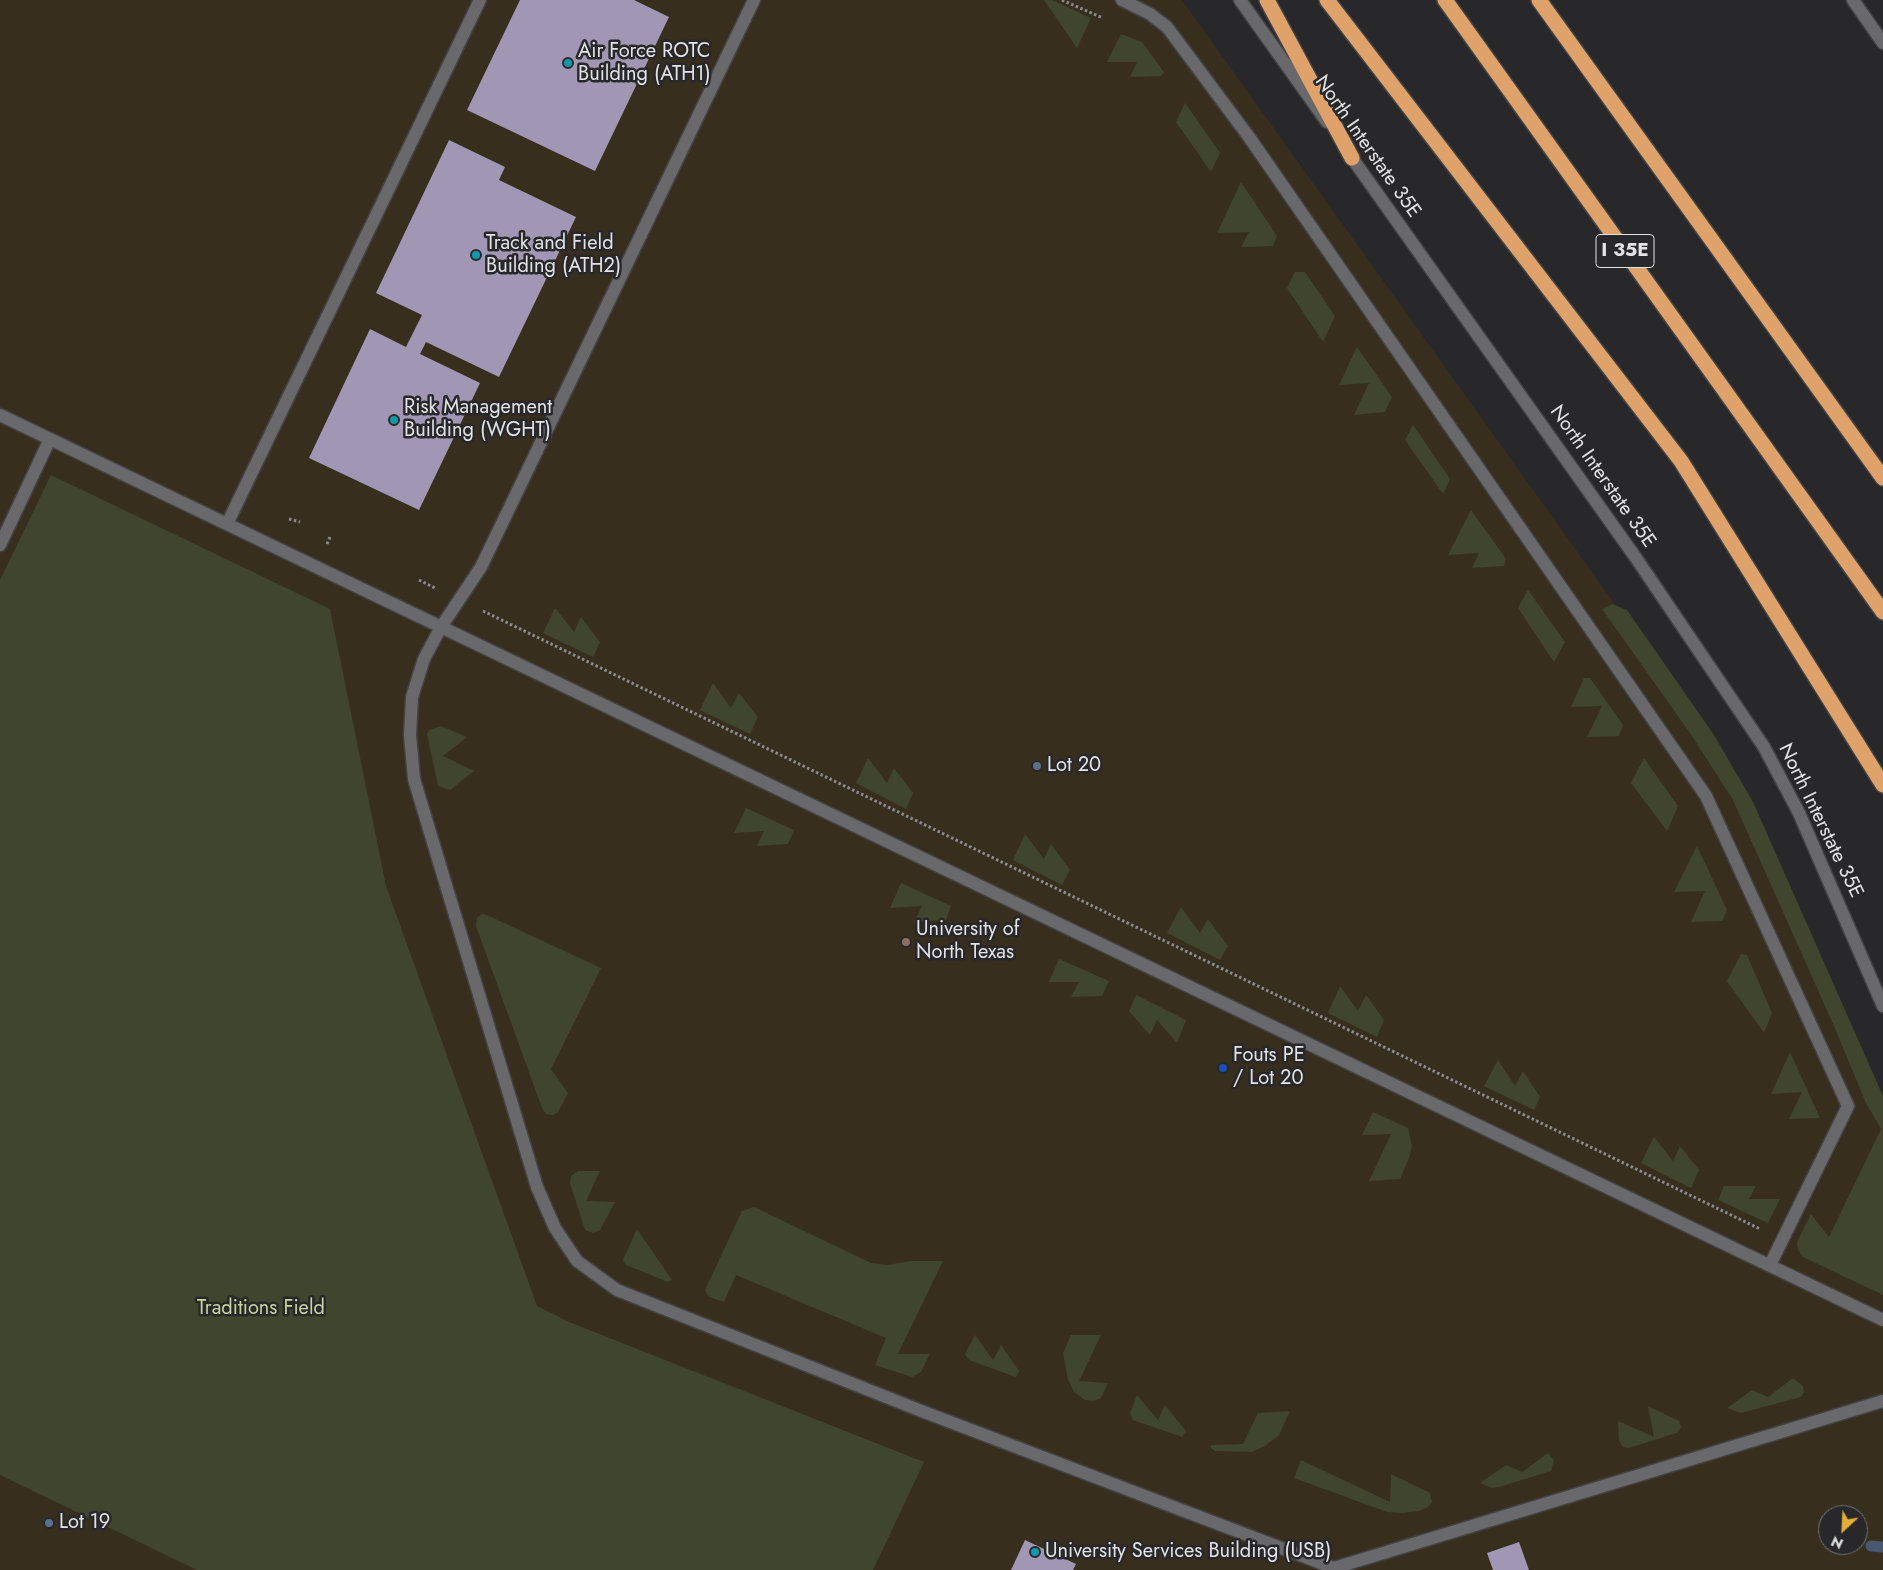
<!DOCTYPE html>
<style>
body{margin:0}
#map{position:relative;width:1883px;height:1570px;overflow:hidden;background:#28282a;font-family:Jost,sans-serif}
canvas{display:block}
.north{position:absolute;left:1818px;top:1505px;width:50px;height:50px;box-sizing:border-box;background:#28282a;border:1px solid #737274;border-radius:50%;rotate:205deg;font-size:14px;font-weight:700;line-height:20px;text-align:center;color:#e3e2e4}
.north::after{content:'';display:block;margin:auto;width:18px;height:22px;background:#e5ad36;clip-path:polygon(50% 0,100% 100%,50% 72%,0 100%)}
</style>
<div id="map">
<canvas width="1883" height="1570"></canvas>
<div class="north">N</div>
</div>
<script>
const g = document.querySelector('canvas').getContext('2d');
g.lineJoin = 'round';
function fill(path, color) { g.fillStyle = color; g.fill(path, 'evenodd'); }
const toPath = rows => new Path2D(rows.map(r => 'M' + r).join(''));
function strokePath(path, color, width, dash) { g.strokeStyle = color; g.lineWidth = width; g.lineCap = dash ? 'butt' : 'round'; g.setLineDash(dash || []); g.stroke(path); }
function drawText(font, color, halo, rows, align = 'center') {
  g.font = font + ' Jost,sans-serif'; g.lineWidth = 5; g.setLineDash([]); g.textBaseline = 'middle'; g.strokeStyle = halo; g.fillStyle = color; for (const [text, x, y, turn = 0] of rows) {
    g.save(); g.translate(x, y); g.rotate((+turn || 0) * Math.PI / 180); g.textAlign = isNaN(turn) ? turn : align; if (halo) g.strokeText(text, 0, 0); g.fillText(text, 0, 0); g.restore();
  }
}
const education = toPath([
 [0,0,1182,0,1741,780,1883,1104,1883,1570,0,1570],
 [1828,1515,1858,1515,1858,1545,1828,1545]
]);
const green = toPath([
 [1044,0,1052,0,1091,18,1077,48],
 [1121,34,1142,42,1164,72,1161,76,1130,77,1137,62,1107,62],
 [1185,103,1220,153,1211,172,1176,122],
 [1241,182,1277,236,1273,246,1241,247,1249,232,1217,233],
 [1295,272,1305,272,1335,316,1323,342,1287,288],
 [1357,347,1392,397,1385,412,1354,415,1369,383,1339,385],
 [1413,425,1450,479,1443,494,1405,440],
 [51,475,330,609,386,886,537,1306,569,1322,924,1462,873,1570,197,1570,0,1475,0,580],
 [1471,510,1506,559,1504,566,1472,568,1479,553,1448,555],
 [1528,590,1565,642,1554,662,1518,608],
 [1612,604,1627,610,1714,735,1753,802,1883,1096,1883,1295,1803,1257,1798,1250,1797,1242,1811,1214,1829,1237,1881,1129,1866,1103,1834,1026,1733,800,1690,733,1602,609],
 [555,608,574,632,581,617,600,642,593,657,543,633],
 [1584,678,1590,678,1623,725,1619,736,1587,737,1602,706,1571,707],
 [713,683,731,708,739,693,758,717,750,734,700,710],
 [441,726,467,737,443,756,474,771,450,790,438,786,427,734,429,730],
 [868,758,887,783,894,768,913,793,906,809,856,783],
 [1644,758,1678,806,1667,831,1631,783],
 [746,808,794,830,788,844,757,846,764,831,734,833],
 [1025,834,1044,859,1051,844,1070,870,1062,885,1013,860],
 [1697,846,1727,910,1722,921,1691,922,1705,891,1674,892],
 [901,883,951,906,946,920,914,922,922,906,890,908],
 [1181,907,1200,933,1208,919,1228,946,1220,960,1167,933],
 [482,914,487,915,601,968,551,1069,568,1093,558,1112,553,1115,546,1114,542,1108,476,926,477,918],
 [1741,954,1747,955,1772,1013,1764,1033,1727,981],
 [1059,959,1109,981,1102,996,1071,997,1079,982,1049,982],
 [1340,986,1358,1011,1366,995,1384,1020,1377,1037,1328,1013],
 [1136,995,1186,1020,1177,1043,1157,1020,1150,1035,1129,1011],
 [1790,1052,1820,1118,1789,1119,1802,1092,1771,1094],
 [1498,1060,1515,1086,1523,1071,1540,1097,1534,1110,1484,1086],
 [1373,1112,1408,1128,1412,1146,1409,1158,1400,1179,1369,1181,1391,1134,1362,1135],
 [1654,1137,1673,1161,1680,1146,1699,1170,1691,1188,1641,1163],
 [578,1171,600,1171,586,1201,615,1202,600,1230,593,1233,585,1230,570,1183,571,1176],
 [1724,1186,1756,1186,1749,1199,1780,1199,1768,1223,1718,1200],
 [754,1207,871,1263,887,1265,911,1261,943,1261,898,1354,930,1354,921,1372,912,1377,875,1365,886,1338,736,1275,724,1302,709,1297,705,1290,742,1211],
 [637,1229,672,1280,668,1282,626,1265,623,1260],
 [975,1335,993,1360,1001,1345,1019,1371,1016,1377,969,1360,965,1354],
 [1071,1335,1101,1335,1079,1381,1108,1383,1101,1398,1094,1401,1085,1400,1074,1392,1068,1379,1063,1353],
 [1793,1378,1803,1386,1804,1392,1801,1397,1741,1413,1727,1408,1752,1390,1768,1397],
 [1137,1395,1158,1420,1165,1405,1186,1431,1182,1437,1133,1420,1130,1413],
 [1648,1406,1679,1421,1681,1427,1677,1433,1629,1448,1623,1447,1619,1440,1618,1421,1654,1437],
 [1290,1411,1279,1435,1265,1446,1252,1452,1215,1451,1211,1448,1210,1445,1243,1444,1258,1413],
 [1548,1453,1554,1460,1551,1471,1499,1487,1491,1488,1480,1483,1506,1465,1522,1472],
 [1301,1460,1390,1502,1391,1474,1430,1493,1432,1502,1428,1507,1419,1511,1403,1513,1387,1512,1294,1478]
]);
const stream = toPath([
 [1871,1546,1883,1547]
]);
const building = toPath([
 [520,0,634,0,669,17,595,171,467,110],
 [449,140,505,167,499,180,576,217,499,377,426,342,420,354,480,383,419,510,309,458,370,329,406,347,422,315,376,293],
 [1025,1540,1076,1564,1073,1570,1011,1570],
 [1519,1542,1529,1570,1493,1570,1487,1553]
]);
const path = toPath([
 [1062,0,1103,18],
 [289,519,300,522],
 [327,544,330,537],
 [419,580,437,589],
 [483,611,1760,1229]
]);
const service = toPath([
 [754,0,481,567,441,627,424,659,412,697,410,735,414,779,420,799,537,1187,555,1228,577,1261,617,1290,924,1412,1334,1568,1883,1401],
 [1122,0,1150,14,1167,27,1249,137,1706,796,1848,1106,1770,1265],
 [0,415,1883,1320],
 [227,524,480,0],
 [0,545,50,439]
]);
const secondary = toPath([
 [1240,0,1327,122],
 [1853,0,1883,43],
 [1347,151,1636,558,1764,747,1799,813,1883,1006]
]);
const motorway = toPath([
 [1267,0,1352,158],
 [1327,0,1681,461,1883,785],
 [1445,0,1883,612],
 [1539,0,1883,478]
]);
const markers = [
 [568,63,5,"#0f9aa8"],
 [476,255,5,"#0f9aa8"],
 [394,420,5,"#0f9aa8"],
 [1037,766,5,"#5c6f8a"],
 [906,942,5,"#8d6e63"],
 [1223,1068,5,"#1a4fb4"],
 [49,1523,5,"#5c6f8a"],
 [1035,1552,5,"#0f9aa8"]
];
const shields = [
 [1625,251,58]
];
const shieldNames = [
 ["I 35E",1625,251]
];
const poiNames = [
 ["Air Force ROTC",578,52],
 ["Building (ATH1)",578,75],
 ["Track and Field",486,244],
 ["Building (ATH2)",486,267],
 ["Risk Management",404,408],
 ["Building (WGHT)",404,431],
 ["Lot 20",1047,766],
 ["University of",916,930],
 ["North Texas",916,953],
 ["Fouts PE",1233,1056],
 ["/ Lot 20",1233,1079],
 ["Lot 19",59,1523],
 ["University Services Building (USB)",1045,1552]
];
const streetNames = [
 ["North Interstate 35E",1367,147,55],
 ["North Interstate 35E",1602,477,55],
 ["North Interstate 35E",1820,821,64]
];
const parkNames = [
 ["Traditions Field",261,1309]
];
fill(education, '#372e1e');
fill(green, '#40452e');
strokePath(stream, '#495870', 11);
fill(building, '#a197b5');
strokePath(service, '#434345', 15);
strokePath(secondary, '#434345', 15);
strokePath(motorway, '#434345', 18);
strokePath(path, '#8c8c8e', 3, [2.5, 2.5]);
strokePath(service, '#69686a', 12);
strokePath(secondary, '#69686a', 12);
strokePath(motorway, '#dea26a', 15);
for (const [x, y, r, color] of markers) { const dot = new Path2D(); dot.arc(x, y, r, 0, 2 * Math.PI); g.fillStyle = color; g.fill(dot); strokePath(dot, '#28282a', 2); }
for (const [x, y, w] of shields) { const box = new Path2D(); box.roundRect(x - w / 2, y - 16.5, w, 33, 4); g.fillStyle = '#28282a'; g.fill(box); strokePath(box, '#e3e2e4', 1); }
drawText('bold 19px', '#e3e2e4', null, shieldNames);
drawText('20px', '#e3e2e4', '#28282a', poiNames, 'left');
drawText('20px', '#e3e2e4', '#28282a', streetNames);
drawText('20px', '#c8d59e', '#28282a', parkNames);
</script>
